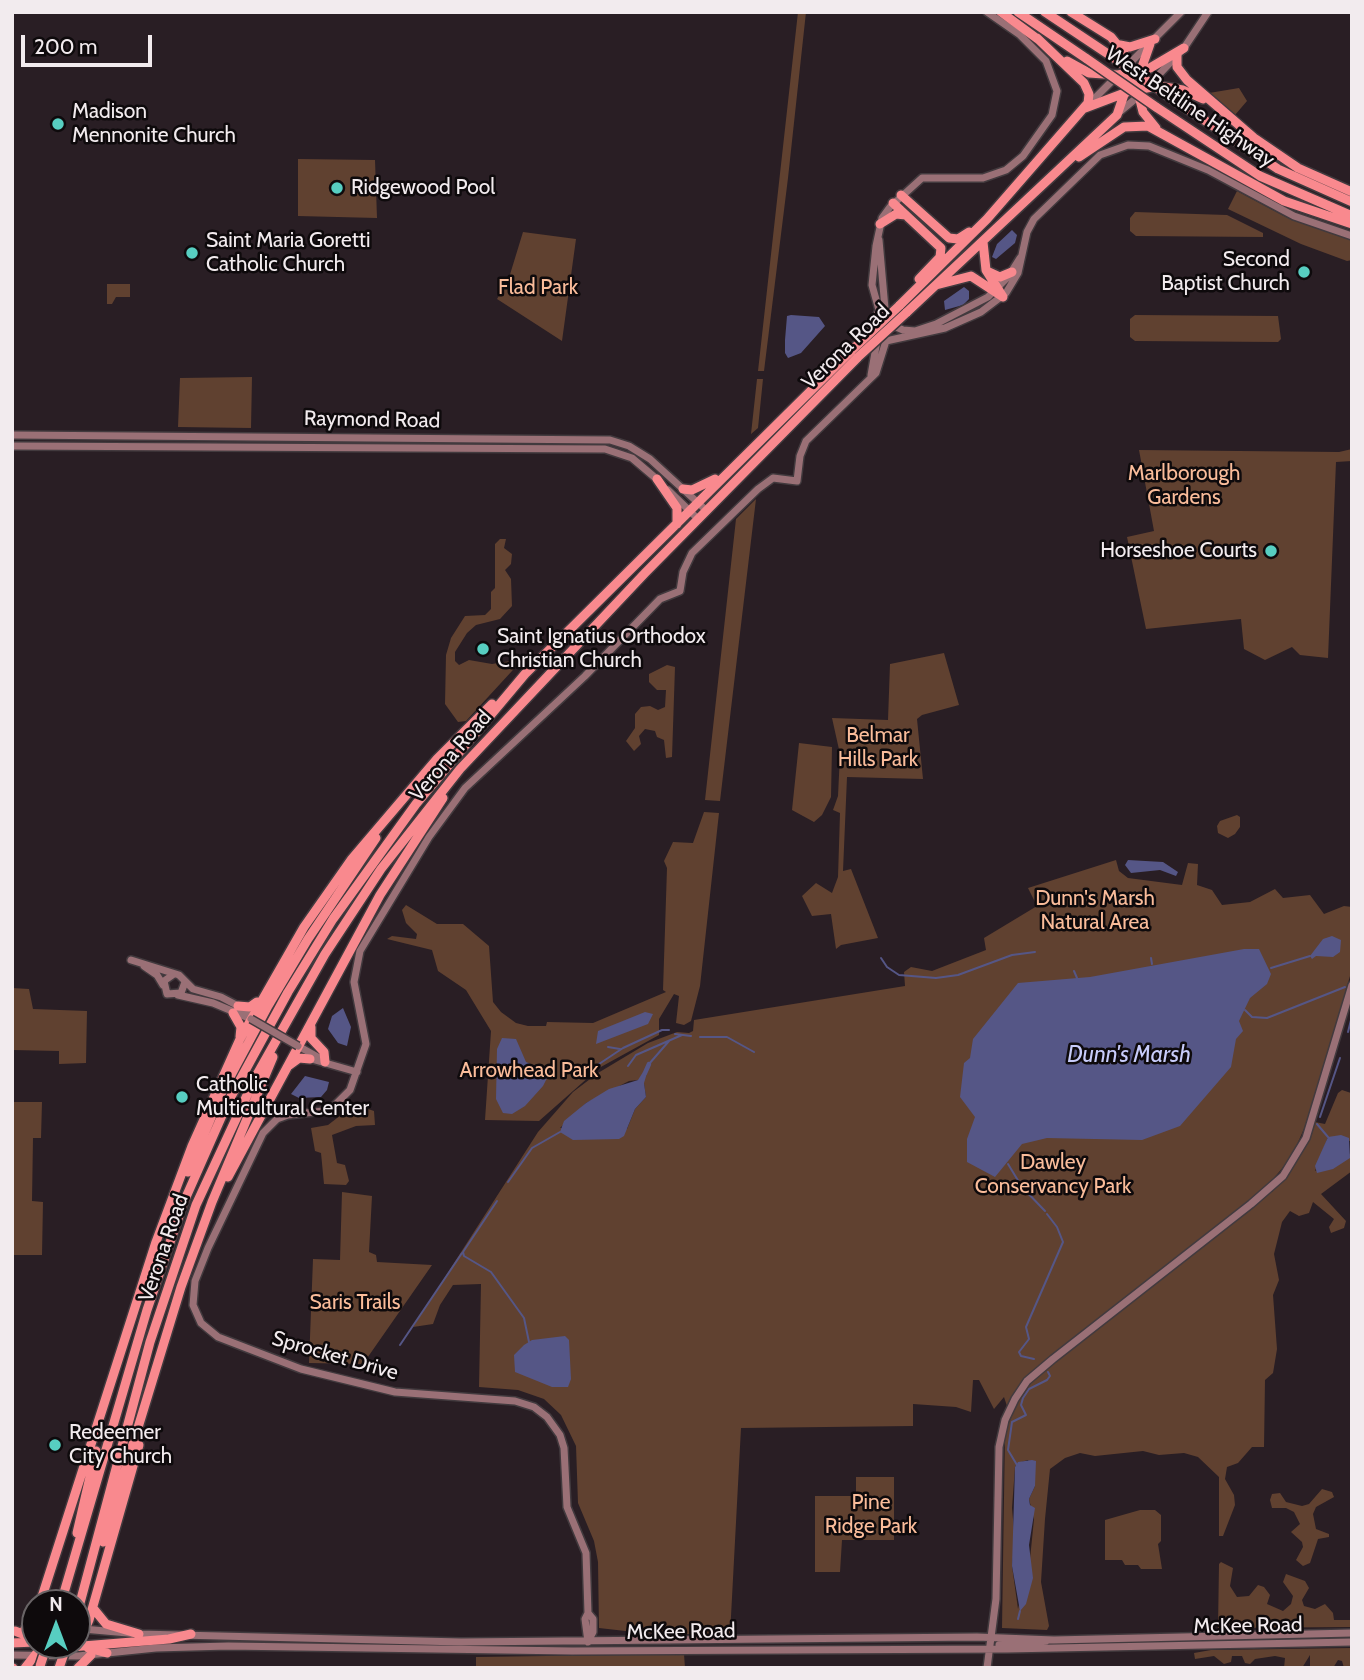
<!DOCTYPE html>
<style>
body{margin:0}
#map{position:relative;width:1364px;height:1680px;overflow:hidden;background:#291e24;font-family:Cabin,sans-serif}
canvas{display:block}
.frame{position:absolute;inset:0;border:14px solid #f2ebee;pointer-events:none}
.north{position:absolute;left:21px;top:1589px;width:70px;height:70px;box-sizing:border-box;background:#0e0a0c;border:2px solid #696466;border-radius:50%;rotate:0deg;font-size:19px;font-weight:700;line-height:28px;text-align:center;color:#f2ebee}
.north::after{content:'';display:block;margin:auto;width:24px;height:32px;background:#57cec1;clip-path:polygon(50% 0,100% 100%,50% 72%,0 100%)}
.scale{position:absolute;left:21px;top:35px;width:131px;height:32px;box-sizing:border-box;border:4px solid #f2ebee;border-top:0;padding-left:9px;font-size:21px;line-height:24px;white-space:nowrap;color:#f2ebee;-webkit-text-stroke:5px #0e0a0c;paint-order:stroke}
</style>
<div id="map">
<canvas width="1364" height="1680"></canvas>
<div class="frame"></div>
<div class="north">N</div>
<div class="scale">200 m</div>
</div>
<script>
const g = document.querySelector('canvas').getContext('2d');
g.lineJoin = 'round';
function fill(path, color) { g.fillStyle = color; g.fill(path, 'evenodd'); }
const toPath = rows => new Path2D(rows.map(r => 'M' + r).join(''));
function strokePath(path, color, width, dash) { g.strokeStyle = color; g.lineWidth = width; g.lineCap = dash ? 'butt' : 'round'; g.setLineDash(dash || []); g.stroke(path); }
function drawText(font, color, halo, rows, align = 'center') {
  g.font = font + ' Cabin,sans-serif'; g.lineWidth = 5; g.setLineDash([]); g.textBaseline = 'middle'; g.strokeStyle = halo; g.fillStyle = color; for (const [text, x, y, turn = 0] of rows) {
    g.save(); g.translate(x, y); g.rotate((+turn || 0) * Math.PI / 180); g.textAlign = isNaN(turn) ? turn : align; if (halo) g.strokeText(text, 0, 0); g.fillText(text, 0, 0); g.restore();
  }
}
const green = toPath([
 [798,12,806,12,788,178,764,371,758,371],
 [1239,88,1247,101,1235,115,1209,93],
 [298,159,375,160,377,218,298,216],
 [1237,191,1284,216,1352,238,1352,260,1347,261,1301,244,1228,209],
 [1135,212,1227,215,1263,233,1263,237,1136,236,1130,231,1130,218],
 [523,232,576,239,562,341,497,299,508,281],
 [107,284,130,284,130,297,116,297,112,304,107,304],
 [1135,315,1278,316,1281,339,1278,342,1135,341,1130,337,1130,319],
 [252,377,251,428,178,427,180,378],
 [757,379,763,379,758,428,751,434],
 [1352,449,1352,461,1336,462,1328,658,1300,655,1292,647,1265,660,1244,649,1241,619,1146,629,1127,537,1154,531,1139,450,1339,452],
 [756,499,720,801,705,800,736,519],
 [500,539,506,539,504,548,512,554,511,564,505,570,511,579,512,606,500,619,476,625,467,633,455,652,455,661,459,665,469,660,492,664,523,659,466,721,458,722,445,704,446,655,451,638,465,616,485,615,491,609,491,592,495,588,495,544],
 [944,653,959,705,922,715,917,719,923,779,847,777,843,871,851,869,878,938,841,945,836,949,831,914,812,916,802,896,816,883,832,893,838,877,840,813,833,810,838,796,840,754,832,718,888,720,890,664],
 [667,665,675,667,672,757,666,758,664,740,657,737,655,731,645,729,639,736,641,744,634,751,626,741,635,728,635,714,641,707,650,706,658,710,665,707,666,690,657,690,649,682,649,674],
 [799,743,832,747,831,797,822,815,814,822,792,810],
 [704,812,719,813,700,986,691,1021,684,1025,676,1023,679,996,674,994,659,1019,659,1035,599,1068,539,1121,485,1120,491,1031,466,990,438,971,432,950,387,939,392,936,416,939,417,934,406,923,402,910,406,905,437,924,463,924,489,946,493,1002,501,1012,516,1023,528,1026,546,1026,547,1022,593,1023,666,992,663,990,667,868,664,861,673,842,693,843],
 [1237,815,1240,817,1240,827,1235,834,1228,838,1218,833,1217,826,1220,821],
 [1116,860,1119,871,1128,878,1182,885,1188,863,1198,864,1197,885,1212,890,1222,905,1250,902,1275,889,1283,898,1310,895,1324,914,1344,906,1352,907,1352,969,1311,1113,1291,1158,1267,1186,1272,1192,1292,1169,1315,1122,1325,1124,1338,1093,1342,1090,1351,1093,1352,1171,1321,1194,1346,1221,1344,1228,1331,1233,1329,1227,1334,1219,1313,1202,1309,1213,1299,1216,1290,1211,1282,1222,1274,1254,1279,1280,1273,1295,1277,1349,1273,1373,1265,1380,1264,1447,1252,1447,1238,1463,1227,1467,1225,1479,1234,1495,1235,1505,1223,1536,1219,1536,1219,1477,1198,1457,1184,1453,1159,1455,1143,1451,1095,1456,1080,1453,1065,1458,1050,1469,1045,1519,1041,1582,1049,1626,1047,1630,1002,1628,1005,1432,1014,1410,1007,1406,1004,1397,994,1409,979,1380,973,1380,971,1412,956,1407,913,1404,913,1426,741,1428,730,1635,643,1633,599,1628,598,1562,594,1541,578,1503,576,1446,561,1415,544,1399,518,1390,479,1387,481,1284,453,1285,440,1305,433,1324,413,1327,538,1132,573,1092,598,1073,648,1043,677,1032,689,1033,693,1031,694,1020,905,986,904,972,911,967,932,971,986,950,984,938,1037,906,1028,888],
 [638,1080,644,1083,646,1097,635,1109,627,1129,560,1128,586,1103,629,1081],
 [1328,1137,1350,1141,1351,1153,1315,1171],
 [1028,1460,1034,1474,1035,1486,1029,1499,1034,1519,1030,1559,1018,1609,1012,1566,1015,1542,1012,1508,1015,1467,1018,1463],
 [12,988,29,989,33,1009,87,1011,86,1063,59,1064,59,1051,12,1050],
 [12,1102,42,1102,41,1138,33,1138,32,1201,43,1202,42,1255,12,1255],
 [368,1109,374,1111,375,1125,356,1126,332,1135,337,1163,345,1165,349,1181,346,1185,324,1184,321,1153,315,1151,311,1128,328,1125,341,1115,351,1116],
 [342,1192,372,1196,369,1252,376,1255,377,1262,432,1265,363,1364,309,1363,313,1259,340,1260],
 [856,1477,894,1477,894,1540,842,1540,840,1572,815,1572,815,1496,856,1496],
 [1322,1489,1332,1492,1334,1497,1316,1507,1313,1514,1316,1529,1329,1534,1329,1537,1318,1539,1310,1563,1303,1566,1296,1560,1303,1547,1302,1542,1291,1532,1300,1524,1294,1512,1286,1508,1272,1508,1270,1500,1272,1494,1280,1493,1286,1502,1302,1506,1309,1504],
 [1140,1510,1155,1510,1161,1515,1161,1541,1158,1544,1162,1569,1141,1569,1138,1565,1125,1565,1122,1560,1105,1560,1105,1520],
 [1221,1562,1233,1568,1230,1586,1237,1597,1249,1596,1258,1585,1264,1587,1270,1595,1267,1604,1283,1611,1291,1604,1293,1596,1283,1582,1286,1574,1305,1581,1309,1588,1302,1600,1304,1606,1315,1609,1325,1604,1333,1613,1334,1620,1352,1620,1352,1627,1218,1628,1219,1564],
 [1352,1648,1352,1668,1344,1668,1342,1661,1338,1660,1333,1668,1310,1668,1310,1655,1302,1668,1284,1668,1285,1658,1275,1656,1255,1659,1250,1664,1245,1663,1242,1656,1232,1656,1231,1662,1224,1664,1214,1656,1195,1659,1194,1653,1211,1650],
 [684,1654,685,1668,476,1668,476,1657]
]);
const water = toPath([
 [1012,230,1017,235,1015,243,996,259,992,257,997,244],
 [964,287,969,291,969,299,963,305,945,310,944,301],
 [791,315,819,317,825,326,801,353,788,358,785,353,785,340,787,316],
 [1128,860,1163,862,1178,872,1176,876,1160,870,1131,873,1125,865],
 [1332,936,1341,940,1340,952,1333,957,1316,956,1312,959,1310,956,1323,939],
 [1244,949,1259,949,1271,974,1267,984,1250,998,1239,1021,1243,1031,1236,1039,1231,1067,1180,1126,1142,1140,1047,1138,1022,1144,995,1177,967,1162,967,1139,975,1117,960,1097,964,1063,970,1058,973,1039,1018,983,1090,977],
 [343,1008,351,1027,347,1046,338,1043,328,1029,332,1016],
 [645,1012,653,1014,648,1024,596,1044,598,1031],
 [502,1038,516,1039,526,1062,550,1072,543,1086,525,1106,512,1114,503,1113,496,1099,497,1049],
 [643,1072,647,1073,644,1083,646,1097,635,1109,624,1136,619,1139,573,1140,560,1132,564,1121,586,1103,609,1089,638,1080],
 [305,1076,329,1082,327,1090,321,1097,299,1098,291,1094],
 [1341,1135,1349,1138,1350,1158,1333,1169,1317,1173,1315,1166,1328,1137],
 [565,1336,569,1340,571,1379,568,1387,552,1387,515,1372,514,1355,524,1345,532,1340],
 [1032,1460,1036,1461,1035,1486,1029,1499,1030,1505,1035,1508,1029,1545,1033,1578,1026,1604,1020,1611,1012,1566,1015,1467,1018,1462]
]);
const stream = toPath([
 [881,958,887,967,899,975,936,978,958,975,1012,955,1035,952],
 [1151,958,1152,964],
 [1271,968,1310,956],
 [1074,971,1077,978],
 [1245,1010,1252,1017,1267,1018,1345,987],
 [1348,1032,1352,1016],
 [675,1034,691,1036],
 [700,1037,727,1037,754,1052],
 [608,1047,620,1049],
 [649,1064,669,1041],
 [628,1066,636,1055,682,1035],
 [578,1078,623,1048,662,1030,669,1030],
 [1320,1117,1340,1058],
 [1317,1124,1328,1137],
 [1008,1164,1022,1187,1045,1211],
 [508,1182,532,1148,560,1132],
 [497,1201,463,1252,464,1256,491,1272,524,1318,529,1342],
 [400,1345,462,1253],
 [1034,1359,1021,1356,1019,1352,1029,1339,1026,1327,1063,1242,1057,1227,1047,1214],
 [1017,1465,1008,1450,1012,1422,1026,1415,1021,1405,1023,1398,1029,1389,1047,1380,1050,1376,1048,1372],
 [1018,1619,1020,1611]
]);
const canal = toPath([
 [645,1073,649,1064]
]);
const secondary = toPath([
 [1125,68,1181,12],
 [1148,86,1184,48,1208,12],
 [1088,105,1117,76],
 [1117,114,1140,95],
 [879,240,886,320],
 [880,320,903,330,915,331,936,324,988,297,1008,277,1020,258],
 [871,329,879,310,872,285,876,246,882,218,890,207,922,178,983,178,1006,170,1023,156,1052,115,1057,91,1046,61,1020,35,987,12],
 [871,375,877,341],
 [12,435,610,440,629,446,650,459,707,511],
 [12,446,605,449,632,458,659,481],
 [668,490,698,519],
 [131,960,179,975,193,989,221,997,244,1009,251,1019],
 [144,966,157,975,163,985],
 [174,974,164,981,167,994,181,993,185,982],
 [178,995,213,1003,251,1019],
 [298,1046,325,1061],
 [308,1058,357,1072],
 [83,1629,139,1634,461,1642,977,1637,1054,1640,1352,1633],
 [588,1641,593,1632,593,1619,588,1613,586,1553,567,1507,564,1448,560,1435,547,1417,534,1407,515,1401,395,1392,301,1369,218,1337,201,1323,193,1305,195,1281,208,1248,263,1133,277,1119,288,1115,323,1111,333,1107,350,1090,366,1044,354,982,360,951,429,837,465,788,585,676,660,599,680,591,683,572,692,553,758,489,773,478,797,481,800,456,806,441,876,373,886,341,945,328,981,312,1006,293,1018,273,1027,232,1034,219,1100,155,1128,145,1149,146,1208,170,1294,216,1352,236],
 [588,1642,585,1619,588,1613],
 [999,1645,1046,1641],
 [12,1655,78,1656,156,1648,228,1646,572,1651,1007,1649,1352,1642],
 [987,1668,996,1599,999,1447,1005,1420,1015,1399,1027,1381,1053,1359,1251,1204,1283,1176,1306,1138,1352,985]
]);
const highway = toPath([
 [1001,12,1039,40],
 [1018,12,1087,59],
 [1045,12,1111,56],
 [1150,44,1136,84,1143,112,1156,128],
 [1120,45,1130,47,1155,39],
 [1177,56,1177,67,1187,80,1254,138,1298,168,1352,192],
 [1067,61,1089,73,1118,75,1150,68,1184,48],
 [1180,104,1278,169,1352,202],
 [1156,107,1260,176,1352,216],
 [1085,108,1130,91,1158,86,1183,90,1203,99],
 [1079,157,1124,127,1148,126,1284,201,1352,224],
 [901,195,949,238,958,239,969,232],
 [893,203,941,248,940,257,919,279],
 [880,224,896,214,906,215],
 [983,242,986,270,1003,297],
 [987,271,1000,277,1012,272],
 [936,285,971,276,1003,297],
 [899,306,987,219,1088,103,1089,94,1084,83,1037,38],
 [906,313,1117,115,1129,80,1124,53,1111,37,1071,12],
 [657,479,677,508,677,524],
 [683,489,692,490,715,479],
 [238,1006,250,1007,257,1002],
 [233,1013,241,1027,240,1037],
 [311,1027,311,1038,324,1052,325,1062],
 [288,1066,299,1058,310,1059],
 [188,1172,221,1094,268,1006,308,939,376,838],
 [228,1177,380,895,443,798],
 [77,1533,96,1451],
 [103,1542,181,1287,212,1202,273,1057],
 [40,1603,156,1242,192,1146,240,1039,304,927,351,860,437,759,492,704],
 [61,1603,147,1310,183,1204,228,1102,288,992,333,919,416,804,525,674,852,350],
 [93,1608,106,1624,139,1634],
 [77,1614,150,1342,196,1205,255,1078,325,954,381,869,460,769,645,573,858,357],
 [25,1629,35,1617],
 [15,1631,35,1639],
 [77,1633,85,1629,89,1620,139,1445],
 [12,1643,35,1642],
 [88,1648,107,1653],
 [12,1668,13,1668],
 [25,1668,36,1654,46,1649,169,1639,191,1634],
 [78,1668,91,1655]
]);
const secondaryBridge = toPath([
 [251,1019,298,1046]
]);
const highwayBridge = toPath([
 [1111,56,1180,104],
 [1087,59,1156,107],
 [852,350,899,306],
 [858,357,906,313],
 [40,1666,47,1645],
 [59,1668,67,1645]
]);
const markers = [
 [58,124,7,"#57cec1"],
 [337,188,7,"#57cec1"],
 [192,253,7,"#57cec1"],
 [1304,272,7,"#57cec1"],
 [1271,551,7,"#57cec1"],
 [483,649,7,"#57cec1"],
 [182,1097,7,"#57cec1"],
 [55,1445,7,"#57cec1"]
];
const streetNames = [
 ["West Beltline Highway",1190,107,34],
 ["Verona Road",846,347,-44],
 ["Raymond Road",372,420,1],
 ["Verona Road",451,756,-49],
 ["Verona Road",164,1248,-71],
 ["Sprocket Drive",335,1356,16],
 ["McKee Road",1248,1626,-1],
 ["McKee Road",681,1632,-1]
];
const poiNames = [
 ["Madison",72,112],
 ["Mennonite Church",72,136],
 ["Ridgewood Pool",351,188],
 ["Saint Maria Goretti",206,241],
 ["Catholic Church",206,265],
 ["Second",1290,260,"right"],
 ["Baptist Church",1290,284,"right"],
 ["Horseshoe Courts",1257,551,"right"],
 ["Saint Ignatius Orthodox",497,637],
 ["Christian Church",497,661],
 ["Catholic",196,1085],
 ["Multicultural Center",196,1109],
 ["Redeemer",69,1433],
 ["City Church",69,1457]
];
const parkNames = [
 ["Flad Park",538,288],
 ["Marlborough",1184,474],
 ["Gardens",1184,498],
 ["Belmar",878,736],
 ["Hills Park",878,760],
 ["Dunn's Marsh",1095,899],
 ["Natural Area",1095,923],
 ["Arrowhead Park",529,1071],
 ["Dawley",1053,1163],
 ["Conservancy Park",1053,1187],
 ["Saris Trails",355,1303],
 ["Pine",871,1503],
 ["Ridge Park",871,1527]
];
const waterNames = [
 ["Dunn's Marsh",1129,1055]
];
fill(green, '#604130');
fill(water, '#555686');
strokePath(stream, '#555686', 2);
strokePath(canal, '#555686', 4.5);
strokePath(secondary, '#423a3e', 10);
strokePath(highway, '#423a3e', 12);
strokePath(secondary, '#9a7076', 7);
strokePath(highway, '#f9898e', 9);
strokePath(secondaryBridge, '#423a3e', 10, []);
strokePath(highwayBridge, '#423a3e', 12, []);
strokePath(secondaryBridge, '#9a7076', 7);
strokePath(highwayBridge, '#f9898e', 9);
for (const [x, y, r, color] of markers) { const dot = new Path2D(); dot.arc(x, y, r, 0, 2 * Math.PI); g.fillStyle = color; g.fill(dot); strokePath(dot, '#0e0a0c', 2.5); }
drawText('21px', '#f2ebee', '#0e0a0c', streetNames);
drawText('21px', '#f2ebee', '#0e0a0c', poiNames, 'left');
drawText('21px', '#fabc9a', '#0e0a0c', parkNames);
drawText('italic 23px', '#c8ccfa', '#0e0a0c', waterNames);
</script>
